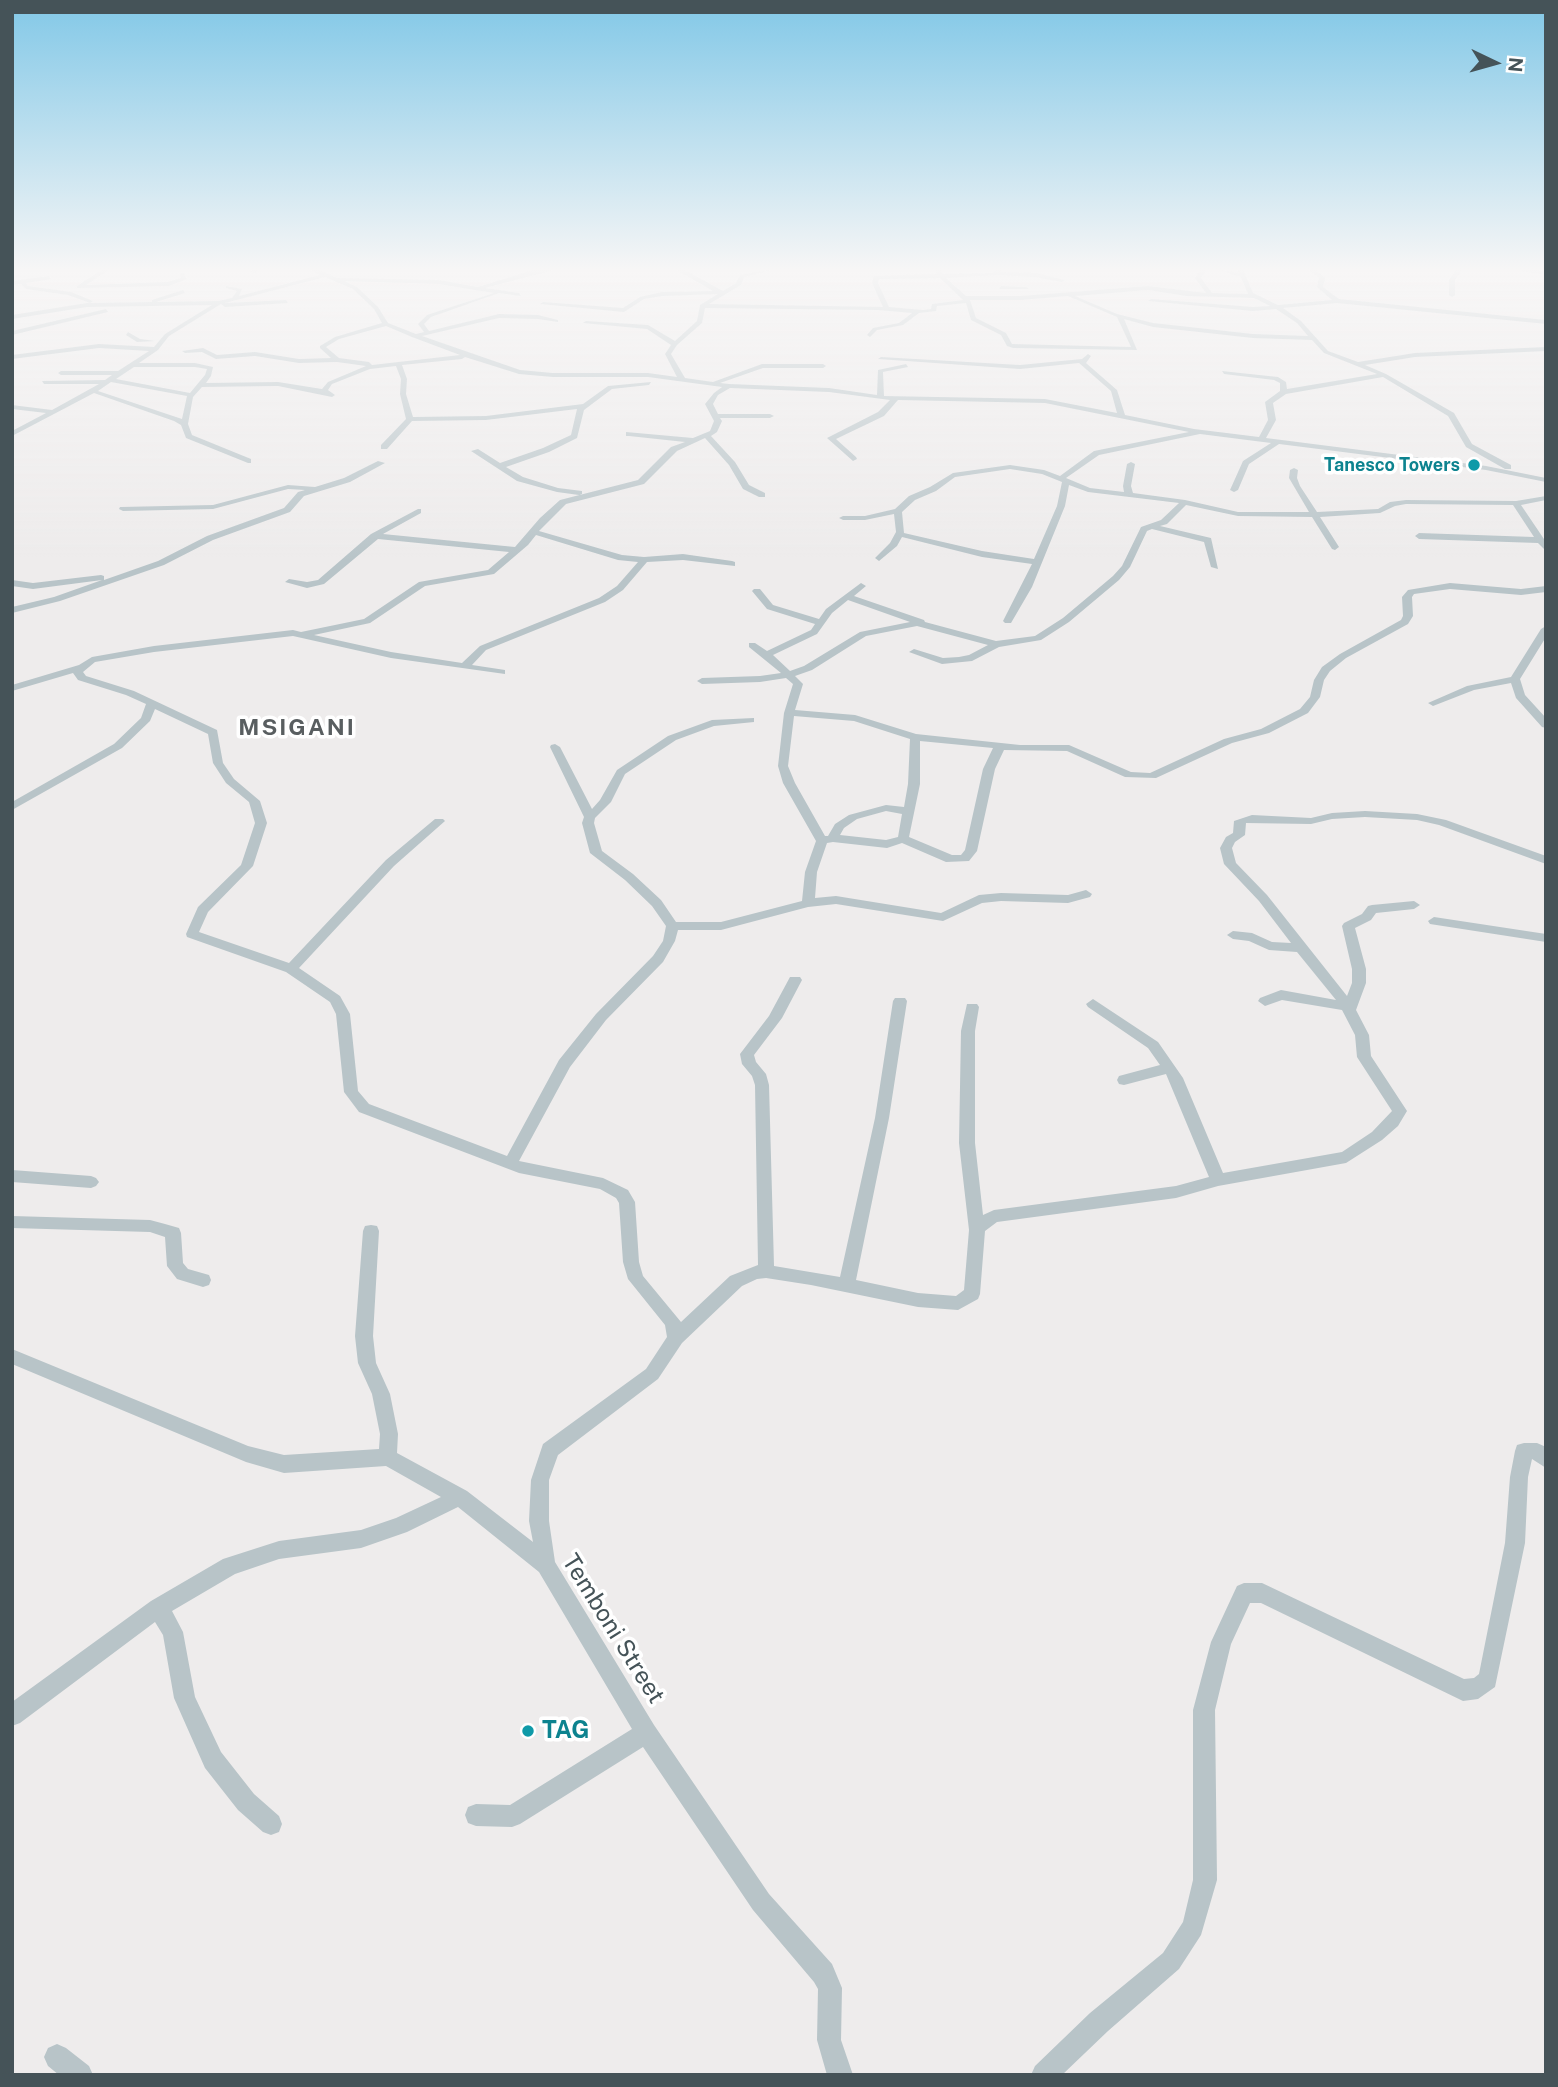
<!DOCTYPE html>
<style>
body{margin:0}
#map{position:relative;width:1558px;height:2087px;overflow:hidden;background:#eeecec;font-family:"Public Sans",sans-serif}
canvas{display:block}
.frame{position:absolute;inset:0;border:14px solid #455358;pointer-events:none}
.north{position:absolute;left:1460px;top:28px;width:70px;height:70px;-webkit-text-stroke:5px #fff;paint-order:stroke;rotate:95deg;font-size:19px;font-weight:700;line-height:28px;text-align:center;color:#455358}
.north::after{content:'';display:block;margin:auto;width:24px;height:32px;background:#455358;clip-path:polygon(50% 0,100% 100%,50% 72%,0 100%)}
</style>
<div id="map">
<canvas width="1558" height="2087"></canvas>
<div class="frame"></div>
<div class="north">N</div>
</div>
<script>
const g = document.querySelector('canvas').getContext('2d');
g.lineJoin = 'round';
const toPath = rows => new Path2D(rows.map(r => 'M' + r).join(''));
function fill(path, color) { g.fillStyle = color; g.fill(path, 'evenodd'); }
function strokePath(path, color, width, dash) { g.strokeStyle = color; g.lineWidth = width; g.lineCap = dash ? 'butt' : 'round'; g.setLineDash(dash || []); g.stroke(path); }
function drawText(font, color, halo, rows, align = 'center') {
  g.font = font + ' "Public Sans",sans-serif'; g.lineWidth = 7; g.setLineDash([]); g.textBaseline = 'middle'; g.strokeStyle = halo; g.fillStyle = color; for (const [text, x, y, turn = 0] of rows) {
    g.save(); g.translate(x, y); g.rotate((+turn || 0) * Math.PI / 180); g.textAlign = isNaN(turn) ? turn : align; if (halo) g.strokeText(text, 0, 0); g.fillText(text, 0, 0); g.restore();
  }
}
const minor = toPath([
 [103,269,110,269,86,285,168,282,181,278,180,275,183,273,187,279,169,286,77,288,77,286,103,269],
 [253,269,261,269,254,273,251,271,253,269],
 [309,269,317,269,337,278,438,280,478,287,533,270,557,269,485,288,519,293,521,296,499,293,431,317,424,324,429,331,499,314,538,315,558,320,558,322,538,319,499,318,422,336,520,370,553,373,648,373,677,377,665,354,671,345,647,329,583,323,586,321,648,325,675,341,697,321,700,305,718,294,662,296,644,299,624,312,540,304,543,302,623,308,640,297,662,292,713,291,675,269,683,269,723,291,736,283,740,275,775,269,744,277,741,285,709,304,883,307,872,283,874,276,938,274,934,269,940,269,943,274,992,273,997,269,1003,269,1000,272,1035,273,1065,280,1062,282,1035,277,997,275,946,278,966,296,1021,296,1148,286,1206,293,1195,278,1201,269,1207,269,1201,278,1212,293,1248,294,1241,277,1216,269,1239,273,1237,269,1243,269,1253,293,1278,305,1332,300,1317,287,1319,278,1308,269,1315,269,1325,278,1323,287,1339,299,1546,320,1546,324,1337,303,1283,308,1301,321,1328,351,1358,362,1415,353,1546,347,1546,351,1415,357,1365,365,1386,374,1454,413,1472,444,1511,465,1511,469,1505,469,1466,447,1448,416,1383,377,1286,394,1273,403,1276,420,1266,438,1486,466,1546,478,1546,482,1486,470,1279,444,1249,464,1238,490,1234,492,1230,490,1243,461,1271,443,1200,434,1099,455,1066,478,1090,488,1124,492,1123,486,1127,464,1131,462,1135,464,1131,486,1133,493,1185,500,1238,512,1309,512,1289,478,1290,470,1294,468,1298,470,1297,478,1300,486,1317,512,1378,509,1390,502,1406,500,1516,501,1546,496,1546,500,1521,505,1546,542,1546,551,1538,543,1419,539,1415,536,1419,533,1534,537,1513,505,1406,504,1395,506,1380,513,1320,517,1339,547,1335,550,1332,549,1312,517,1238,516,1186,505,1167,524,1160,526,1211,538,1218,569,1211,567,1204,542,1152,529,1147,531,1130,567,1119,580,1069,622,1041,640,999,647,972,661,942,664,909,652,914,649,943,658,959,657,969,655,988,645,917,626,866,636,812,670,795,676,803,684,795,710,855,715,916,734,1020,745,1069,745,1131,772,1150,773,1224,739,1261,729,1300,709,1310,697,1314,680,1322,667,1340,654,1401,620,1403,616,1402,597,1408,590,1450,583,1521,589,1546,586,1546,592,1521,595,1450,589,1414,594,1412,597,1413,616,1408,624,1346,658,1330,671,1324,680,1320,697,1308,713,1269,733,1232,743,1156,778,1125,777,1067,751,1004,750,995,769,977,851,969,861,946,862,902,843,887,848,833,842,827,843,817,872,815,898,836,896,941,913,979,895,1001,893,1068,895,1086,890,1092,894,1090,897,1068,903,1001,901,982,903,943,921,836,904,808,907,721,930,678,930,675,941,663,962,606,1020,570,1067,519,1161,603,1178,628,1190,635,1202,639,1262,643,1276,681,1322,730,1276,758,1265,755,1085,752,1076,742,1064,740,1054,769,1016,790,977,800,977,802,980,782,1018,754,1055,756,1062,766,1074,769,1085,774,1266,840,1277,875,1118,893,1001,895,998,905,998,907,1001,889,1118,856,1280,918,1293,956,1296,964,1290,969,1230,959,1143,961,1031,967,1004,977,1004,979,1007,975,1031,975,1143,983,1215,994,1210,1176,1186,1209,1177,1166,1074,1124,1085,1119,1084,1117,1080,1119,1076,1160,1065,1148,1048,1088,1007,1086,1004,1093,999,1158,1042,1183,1078,1223,1173,1342,1152,1372,1132,1392,1111,1357,1057,1355,1035,1342,1010,1282,1000,1265,1006,1258,1001,1260,998,1281,990,1336,1000,1297,952,1269,950,1249,941,1233,939,1227,935,1233,931,1252,933,1272,942,1291,943,1259,901,1224,864,1220,848,1226,837,1233,833,1234,821,1252,815,1311,818,1332,813,1365,811,1417,814,1446,820,1546,856,1546,864,1439,825,1417,820,1365,817,1332,819,1311,824,1246,823,1245,835,1235,842,1232,848,1236,863,1267,895,1347,996,1352,983,1352,969,1342,926,1344,923,1362,914,1368,906,1372,905,1414,901,1420,905,1414,909,1376,913,1371,920,1355,928,1366,969,1366,983,1356,1010,1369,1035,1371,1056,1407,1111,1398,1126,1382,1140,1346,1163,1218,1186,1176,1198,997,1222,985,1231,980,1294,978,1299,958,1310,918,1307,811,1285,766,1278,757,1279,742,1286,682,1343,658,1379,558,1455,549,1480,549,1521,555,1562,654,1725,769,1894,832,1964,842,1988,841,2040,853,2075,827,2075,817,2040,818,1989,814,1982,753,1910,643,1747,520,1824,512,1827,476,1826,468,1823,465,1815,468,1807,476,1804,510,1805,632,1729,539,1572,458,1507,407,1532,361,1548,279,1559,235,1574,172,1611,183,1632,195,1697,221,1752,254,1794,279,1816,282,1824,279,1832,271,1835,263,1832,238,1810,205,1768,174,1698,163,1635,155,1622,20,1723,12,1726,12,1702,151,1601,223,1559,279,1541,361,1530,396,1518,441,1497,386,1466,284,1473,246,1462,12,1364,12,1349,248,1446,284,1455,379,1449,380,1434,372,1394,358,1363,355,1336,363,1231,365,1226,371,1225,377,1226,379,1231,373,1336,376,1363,390,1394,398,1434,397,1453,467,1491,533,1542,529,1521,531,1480,543,1444,646,1369,667,1337,665,1325,628,1279,623,1262,619,1203,616,1198,600,1189,519,1173,359,1112,344,1092,336,1014,330,1002,286,972,187,937,186,934,198,907,241,865,255,823,249,802,226,783,213,763,208,734,155,709,150,721,122,748,12,810,12,802,114,744,141,718,146,704,126,695,78,680,73,673,12,691,12,685,79,665,92,657,154,646,293,630,301,632,364,619,419,582,488,570,509,552,378,539,324,584,307,588,285,582,289,579,307,582,318,580,371,534,418,509,421,509,421,513,383,534,515,547,540,518,560,500,638,480,671,447,685,442,629,436,626,436,626,432,693,438,710,431,714,421,705,404,714,393,722,387,648,377,553,377,519,374,465,357,462,359,402,365,407,379,406,394,413,417,486,416,583,404,608,386,651,382,649,385,612,389,584,410,577,438,549,452,506,467,523,477,558,488,582,491,582,495,579,495,557,492,517,481,471,451,478,449,500,463,543,448,571,435,577,409,486,420,412,421,387,449,381,449,381,445,406,419,400,394,401,379,396,366,370,369,332,384,328,390,335,395,332,397,278,386,202,387,193,397,188,424,192,435,251,459,251,463,248,463,186,438,181,425,174,421,94,393,12,436,12,431,46,413,12,409,12,405,52,410,99,384,44,384,42,381,105,380,112,375,61,375,58,373,61,371,118,371,149,351,99,348,12,359,12,355,99,344,154,347,165,334,212,305,87,307,12,319,12,315,87,303,152,302,152,300,183,290,185,293,156,302,218,301,232,298,237,291,226,288,226,286,242,289,239,296,320,275,309,269],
 [325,277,353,289,374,309,382,323,335,337,320,346,320,348,331,358,299,359,255,352,217,355,203,348,182,351,185,353,202,352,216,359,255,356,299,363,337,362,366,366,328,382,322,389,278,382,206,383,211,376,213,367,195,363,139,363,158,350,169,336,221,304,225,307,288,303,286,300,225,303,325,277],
 [940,278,963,300,932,304,931,309,923,310,889,307,878,283,879,279,940,278],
 [344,281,438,284,494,293,427,315,418,324,424,332,416,334,388,323,378,307,357,287,344,281],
 [1148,290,1187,296,1254,298,1270,306,1253,307,1151,299,1148,301,1253,311,1276,309,1297,323,1308,336,1253,334,1153,323,1117,314,1075,296,1148,290],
 [1068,296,1117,317,1131,347,1012,344,1006,333,976,318,970,300,1021,300,1068,296],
 [966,303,971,320,1001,335,1007,346,1013,348,1137,350,1124,319,1153,327,1253,338,1312,340,1324,353,1377,374,1287,389,1286,382,1278,377,1222,371,1224,374,1274,380,1280,383,1280,391,1265,402,1268,420,1259,437,1194,429,1125,415,1117,390,1086,363,1091,356,1088,354,1082,359,1020,365,881,357,878,359,1020,369,1079,363,1111,391,1117,413,1045,399,884,396,883,372,908,367,906,364,878,370,877,395,829,388,729,384,720,383,763,368,823,368,826,366,823,364,762,364,713,382,685,378,671,354,677,345,702,323,705,308,878,310,912,313,899,323,873,328,867,335,870,337,877,330,903,325,919,313,936,311,937,306,966,303],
 [386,326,412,337,460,355,372,365,369,362,339,358,326,347,339,339,386,326],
 [134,367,195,367,207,369,205,375,190,393,116,379,134,367],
 [111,382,187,396,182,419,98,391,111,382],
 [730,388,829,392,890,400,878,412,827,438,853,461,857,459,856,457,836,439,884,416,898,400,1045,403,1189,432,1094,451,1060,476,1044,470,1010,465,953,473,930,487,909,496,895,509,865,516,843,516,839,518,843,520,865,520,894,514,896,532,890,543,875,558,879,561,897,546,902,537,982,557,1032,564,1003,621,1005,623,1011,623,1032,587,1065,506,1069,485,1088,492,1179,503,1161,520,1141,527,1122,566,1113,576,1063,618,1035,636,996,641,925,622,924,620,854,596,866,586,861,583,826,609,819,619,773,605,760,589,754,589,752,591,767,609,815,624,811,630,767,651,755,643,749,643,749,647,781,673,760,676,702,678,697,681,702,684,760,682,786,678,793,684,784,713,778,766,783,783,816,841,805,872,802,901,721,922,676,922,661,900,633,874,602,851,594,823,595,818,611,802,625,774,676,740,714,726,754,722,754,718,712,720,668,736,617,770,600,800,592,809,560,747,555,744,551,745,550,747,584,817,582,823,590,853,625,880,652,906,666,926,663,941,653,956,596,1014,559,1060,507,1156,369,1104,358,1091,350,1014,340,996,299,968,394,866,445,821,443,819,435,819,386,860,289,963,199,932,208,912,253,866,267,823,260,801,234,779,223,763,217,730,134,691,86,676,83,672,95,662,154,652,293,636,391,658,505,674,505,670,472,665,486,650,605,602,623,590,647,562,683,560,735,566,735,562,732,561,683,554,644,557,622,555,539,531,566,504,644,484,677,451,705,438,729,465,743,489,759,497,765,497,765,493,749,485,735,462,711,436,717,432,722,421,720,418,770,418,774,416,770,414,718,414,713,404,718,395,730,388],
 [1010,469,1042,474,1062,482,1057,506,1034,559,982,551,904,533,902,512,915,500,936,491,955,477,1010,469],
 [536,535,618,560,638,562,617,586,599,598,480,646,462,663,391,652,314,635,370,623,425,586,494,574,528,545,536,535],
 [848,600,910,622,860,632,804,666,790,671,773,655,817,634,832,613,848,600],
 [794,716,854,721,910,739,908,784,904,807,886,805,849,815,835,824,828,836,825,836,795,783,788,766,794,716],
 [920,741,993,748,983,769,965,850,961,855,952,855,909,837,920,784,920,741],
 [886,811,902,814,898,837,886,840,840,835,844,828,857,819,886,811],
 [1457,269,1463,269,1455,280,1455,295,1452,297,1449,295,1449,280,1457,269],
 [1519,269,1546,271,1546,275,1522,271,1519,269],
 [49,276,51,279,26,283,28,286,71,292,93,301,90,303,68,295,26,289,21,284,12,285,12,281,49,276],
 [1001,286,1026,287,1029,289,999,289,1001,286],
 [106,309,108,312,12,335,12,331,106,309],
 [128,332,140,339,155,341,137,342,126,335,128,332],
 [378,461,385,463,350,482,304,496,290,512,213,540,164,565,60,601,12,613,12,607,54,597,102,580,33,589,12,586,12,580,33,583,101,575,104,576,104,580,158,561,207,536,284,508,298,492,305,490,288,489,213,509,123,511,119,509,120,507,213,505,288,485,315,487,344,478,378,461],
 [1546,626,1546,637,1520,679,1525,695,1546,718,1546,728,1542,727,1516,698,1511,683,1474,690,1433,706,1428,703,1467,686,1511,677,1541,629,1546,626],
 [1434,917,1546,934,1546,942,1430,924,1428,921,1434,917],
 [12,1170,91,1176,96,1178,99,1182,96,1186,91,1188,12,1182,12,1170],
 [12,1216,150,1220,165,1224,179,1228,181,1233,183,1263,188,1269,209,1275,211,1280,209,1285,203,1287,177,1279,167,1266,165,1237,150,1232,12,1228,12,1216],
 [1524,1443,1537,1443,1546,1447,1546,1468,1532,1459,1528,1477,1525,1543,1495,1687,1478,1699,1463,1701,1261,1603,1250,1603,1231,1644,1215,1710,1217,1880,1201,1935,1179,1969,1108,2031,1062,2075,1031,2075,1035,2066,1090,2013,1163,1953,1183,1922,1193,1880,1193,1710,1211,1642,1237,1586,1244,1583,1262,1583,1464,1679,1474,1678,1479,1674,1505,1543,1510,1477,1515,1451,1517,1445,1524,1443],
 [57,2044,66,2048,89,2066,93,2075,59,2075,48,2066,44,2057,48,2048,57,2044]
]);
const markers = [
 [1474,465,7,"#0f9aa8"],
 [528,1731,7,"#0f9aa8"]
];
const farCulturenames = [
 ["Tanesco Towers",1460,465]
];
const farDistrictnames = [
 ["MSIGANI",297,728]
];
const nearStreetnames = [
 ["Temboni Street",613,1629,58]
];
const nearCulturenames = [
 ["TAG",542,1731]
];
fill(minor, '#b8c4c8');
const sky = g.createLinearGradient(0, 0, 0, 561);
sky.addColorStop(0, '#82c8e7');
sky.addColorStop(0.48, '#f7f6f6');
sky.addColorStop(1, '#f7f6f600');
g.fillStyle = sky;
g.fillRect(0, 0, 1558, 561);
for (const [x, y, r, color] of markers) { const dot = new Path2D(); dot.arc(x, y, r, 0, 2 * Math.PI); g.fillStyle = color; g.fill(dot); strokePath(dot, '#fff', 2.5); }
drawText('bold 18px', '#0d838f', '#fff', farCulturenames, 'right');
g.letterSpacing = '2px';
drawText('bold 23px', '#595e60', '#fff', farDistrictnames);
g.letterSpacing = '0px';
drawText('24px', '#455358', '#fff', nearStreetnames);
drawText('bold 24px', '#0d838f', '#fff', nearCulturenames, 'left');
</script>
